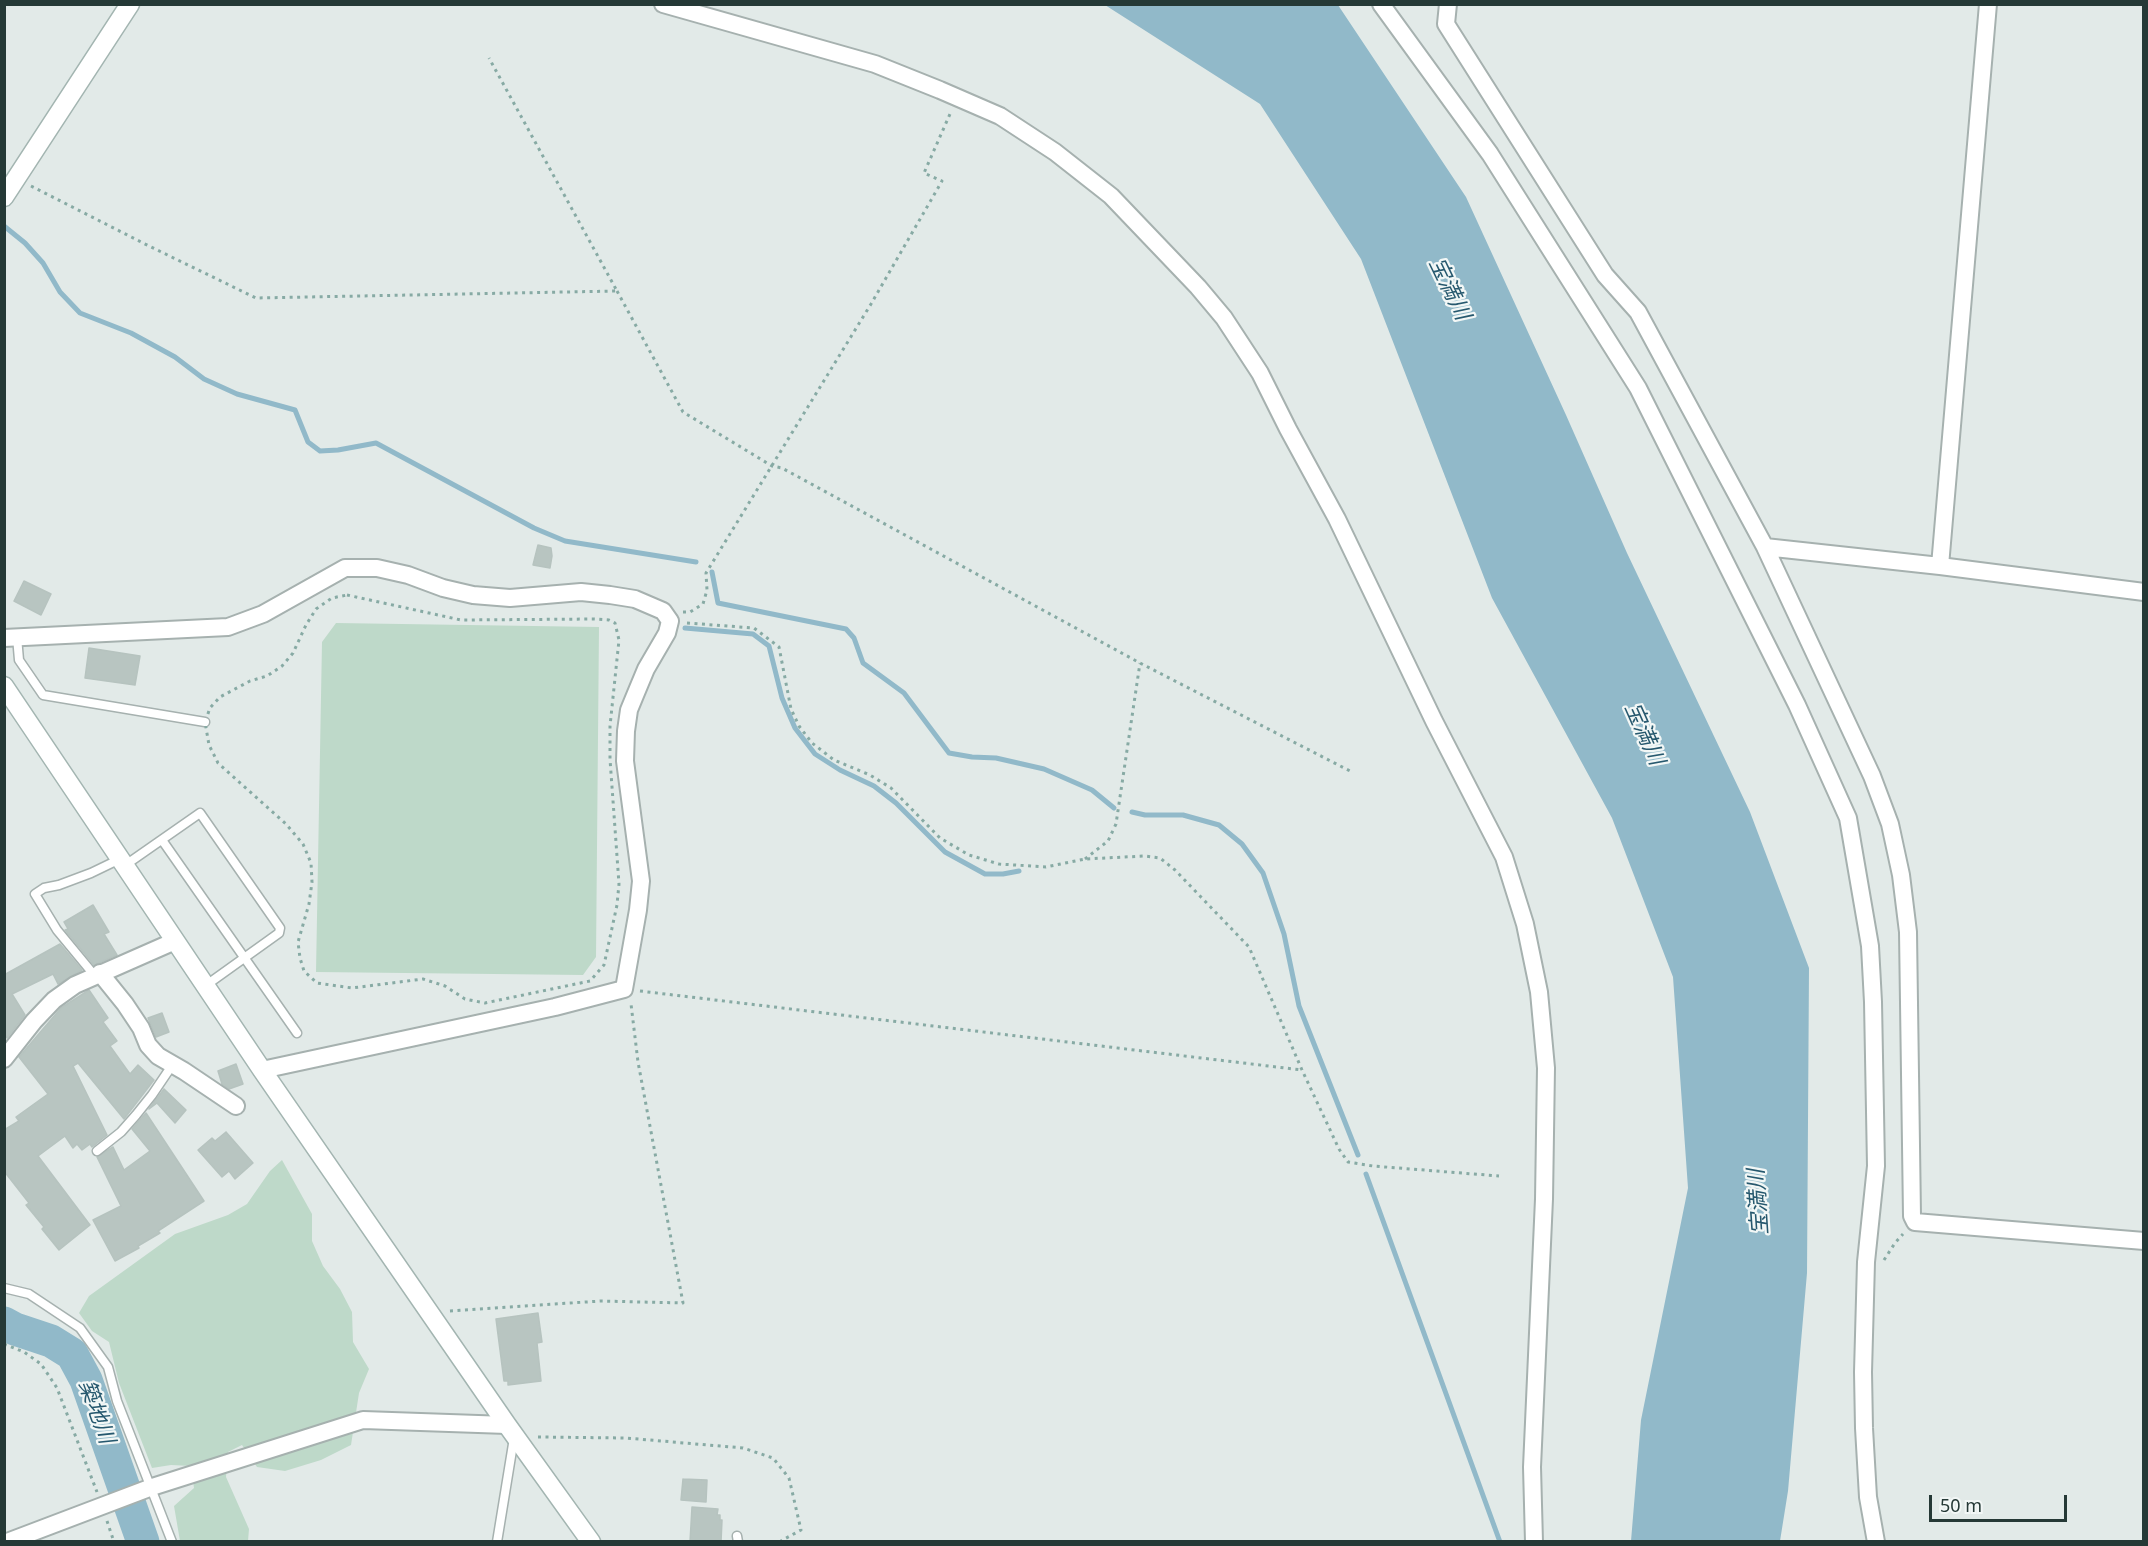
<!DOCTYPE html>
<meta charset="utf-8">
<style>
body{margin:0}
#map{position:relative;width:2148px;height:1546px;overflow:hidden;background:#e2eae8;font-family:"Noto Sans",sans-serif}
canvas{display:block}
.frame{position:absolute;inset:0;border:6px solid #253936;pointer-events:none}
.scale{position:absolute;left:1929px;top:1495px;width:138px;height:27px;box-sizing:border-box;border:3px solid #253936;border-top:0;padding-left:8px;font-size:18px;line-height:21px;white-space:nowrap;color:#253936;-webkit-text-stroke:4px #f2f7f6;paint-order:stroke}
</style>
<div id="map">
<canvas width="2148" height="1546"></canvas>
<div class="frame"></div>
<div class="scale">50 m</div>
</div>
<script>
const g = document.querySelector('canvas').getContext('2d');
g.lineJoin = 'round';
function fill(path, color) { g.fillStyle = color; g.fill(path, 'evenodd'); }
const toPath = rows => new Path2D(rows.map(r => 'M' + r).join(''));
function strokePath(path, color, width, dash) { g.strokeStyle = color; g.lineWidth = width; g.lineCap = dash ? 'butt' : 'round'; g.setLineDash(dash || []); g.stroke(path); }
function drawText(font, color, halo, rows, align = 'center') {
  g.font = font + ' "Noto Sans","Noto Sans JP",sans-serif'; g.lineWidth = 4.5; g.setLineDash([]); g.textBaseline = 'middle'; g.strokeStyle = halo; g.fillStyle = color; for (const [text, x, y, turn = 0] of rows) {
    g.save(); g.translate(x, y); g.rotate((+turn || 0) * Math.PI / 180); g.textAlign = isNaN(turn) ? turn : align; if (halo) g.strokeText(text, 0, 0); g.fillText(text, 0, 0); g.restore();
  }
}
const green = toPath([
 [336,623,599,627,596,957,583,975,316,972,322,642],
 [282,1160,312,1214,312,1241,323,1266,340,1289,352,1312,353,1342,369,1369,359,1393,351,1445,321,1460,285,1471,257,1467,242,1445,228,1452,226,1477,249,1529,248,1541,180,1541,174,1506,194,1488,191,1466,171,1465,152,1468,119,1383,109,1342,92,1331,79,1313,89,1296,175,1234,228,1215,247,1204,270,1171]
]);
const water = toPath([
 [1105,5,1338,5,1466,197,1566,415,1627,553,1750,812,1809,968,1807,1273,1788,1491,1780,1541,1631,1541,1641,1420,1688,1188,1673,977,1612,818,1492,598,1361,259,1260,104]
]);
const stream = toPath([
 [4,226,25,243,43,263,60,292,80,313,131,333,175,357,204,379,237,394,295,410,308,442,320,451,338,450,376,443,534,528,565,541,696,562],
 [712,572,718,603,846,629,854,638,863,663,904,693,949,753,972,757,996,758,1044,769,1092,790,1114,808],
 [685,628,753,634,769,646,782,698,795,728,815,754,840,770,874,786,896,803,945,852,985,874,1003,874,1019,871],
 [1132,812,1145,815,1183,815,1219,825,1242,844,1263,873,1284,934,1299,1006,1358,1155],
 [1366,1174,1500,1542]
]);
const river = toPath([
 [4,1323,15,1329,51,1341,72,1354,86,1380,143,1542]
]);
const building = toPath([
 [538,545,551,548,552,556,550,568,533,565,538,545],
 [24,581,51,594,41,615,14,601,24,581],
 [89,648,140,656,135,685,85,678,89,648],
 [93,905,109,932,104,934,117,955,94,965,65,930,68,929,64,922,93,905],
 [60,944,82,970,58,984,53,974,12,994,25,1015,7,1038,4,1034,4,975,60,944],
 [89,990,108,1018,103,1022,117,1041,110,1046,130,1074,138,1065,154,1080,124,1119,78,1063,73,1066,107,1135,92,1147,90,1144,82,1150,77,1144,73,1148,65,1136,38,1156,90,1225,59,1250,42,1229,44,1227,26,1205,29,1203,4,1171,4,1130,19,1121,16,1117,48,1094,19,1057,61,1008,89,990],
 [162,1013,169,1032,156,1037,148,1018,162,1013],
 [236,1064,243,1084,229,1089,222,1084,218,1071,236,1064],
 [164,1089,186,1110,175,1123,157,1103,149,1109,164,1089],
 [146,1113,204,1201,158,1231,160,1233,138,1246,139,1248,115,1261,93,1220,121,1206,97,1157,113,1147,124,1170,150,1151,132,1129,146,1113],
 [226,1132,253,1163,235,1179,229,1171,222,1177,198,1150,212,1138,215,1141,226,1132],
 [538,1313,542,1342,537,1343,541,1381,508,1385,508,1381,504,1381,496,1319,538,1313],
 [683,1479,707,1480,706,1502,681,1500,683,1479],
 [692,1507,718,1509,717,1515,720,1515,720,1520,722,1520,721,1542,690,1542,692,1507]
]);
const path = toPath([
 [31,186,149,246,256,298,617,291,489,58],
 [617,291,683,412,772,466,782,468,1140,663,1352,772],
 [347,595,461,620,594,619,609,620,615,623,619,640,610,726,610,759,619,884,617,905,604,965,590,981,485,1003,465,999,445,986,423,979,352,988,317,983,304,971,300,958,298,942,309,904,312,882,311,863,303,844,286,824,218,763,209,745,205,722,210,708,220,697,250,681,267,676,282,666,293,653,306,625,316,609,332,598,347,595],
 [683,612,690,612,703,604,707,590,706,573,871,304,942,181,924,173,950,114],
 [687,623,754,628,779,647,791,709,799,726,812,743,834,760,870,775,891,788,940,838,969,855,999,864,1046,867,1085,859,1145,856,1160,858,1175,870,1249,947,1302,1070,1339,1149,1348,1162,1373,1166,1499,1176],
 [1085,859,1108,841,1116,824,1140,663],
 [640,991,1302,1070],
 [1884,1260,1895,1243,1903,1234],
 [450,1311,601,1301,683,1303,638,1062,631,1004],
 [4,1344,24,1352,41,1364,57,1388,97,1492],
 [538,1437,626,1438,743,1448,773,1458,789,1478,801,1530,779,1542],
 [107,1521,114,1542]
]);
const lane = toPath([
 [17,637,19,660,43,695,205,722],
 [162,840,297,1033],
 [124,866,200,813,280,928,279,933,205,986],
 [95,976,57,930,35,894,44,888,59,885,91,873,120,859],
 [97,1151,121,1132,136,1115,152,1095,173,1064],
 [4,1288,29,1294,80,1328,108,1367,117,1401,172,1542],
 [737,1536,738,1542],
 [497,1542,514,1438]
]);
const street = toPath([
 [663,4,875,64,940,90,1000,116,1055,152,1111,196,1198,287,1224,318,1260,373,1288,429,1337,519,1434,721,1504,857,1525,924,1539,992,1546,1068,1544,1199,1532,1467,1534,1542],
 [1381,4,1490,154,1638,388,1797,705,1848,818,1870,946,1873,1002,1876,1166,1866,1262,1863,1372,1864,1428,1868,1497,1876,1542],
 [1448,4,1446,24,1605,275,1638,312,1765,547,1872,776,1890,824,1901,875,1908,932,1912,1216,1915,1222,2144,1241],
 [1765,547,1940,566,2144,592],
 [1940,566,1988,4],
 [4,638,228,627,263,614,345,568,377,568,408,575,443,588,473,595,510,598,581,592,610,595,635,599,663,611,670,621,667,633,646,669,636,693,629,710,626,731,625,761,641,881,638,910,624,989,555,1007,262,1070],
 [100,973,125,1004,141,1028,148,1045,158,1056,184,1071,236,1106],
 [4,1059,34,1021,54,1000,75,985,175,941],
 [7,1542,152,1487,363,1420,507,1425]
]);
const secondary = toPath([
 [4,197,130,4],
 [4,686,262,1070,507,1425,591,1542]
]);
const waterNames = [
 ["宝満川",1449,289,64],
 ["宝満川",1644,734,66],
 ["宝満川",1759,1202,-94],
 ["築地川",96,1412,70]
];
fill(green, '#bed9c9');
fill(water, '#91b9c9');
strokePath(stream, '#91b9c9', 5);
strokePath(river, '#91b9c9', 33);
fill(building, '#b8c5c1');
strokePath(building, '#b6c3bf', 1.5);
strokePath(lane, '#a6b1af', 11);
strokePath(street, '#a6b1af', 20);
strokePath(secondary, '#a3b5b1', 21);
strokePath(path, '#87aaa4', 3, [3, 4.5]);
strokePath(lane, '#fff', 8);
strokePath(street, '#fff', 16);
strokePath(secondary, '#fff', 18);
drawText('italic 22px', '#26586e', '#f2f7f6', waterNames);
</script>
